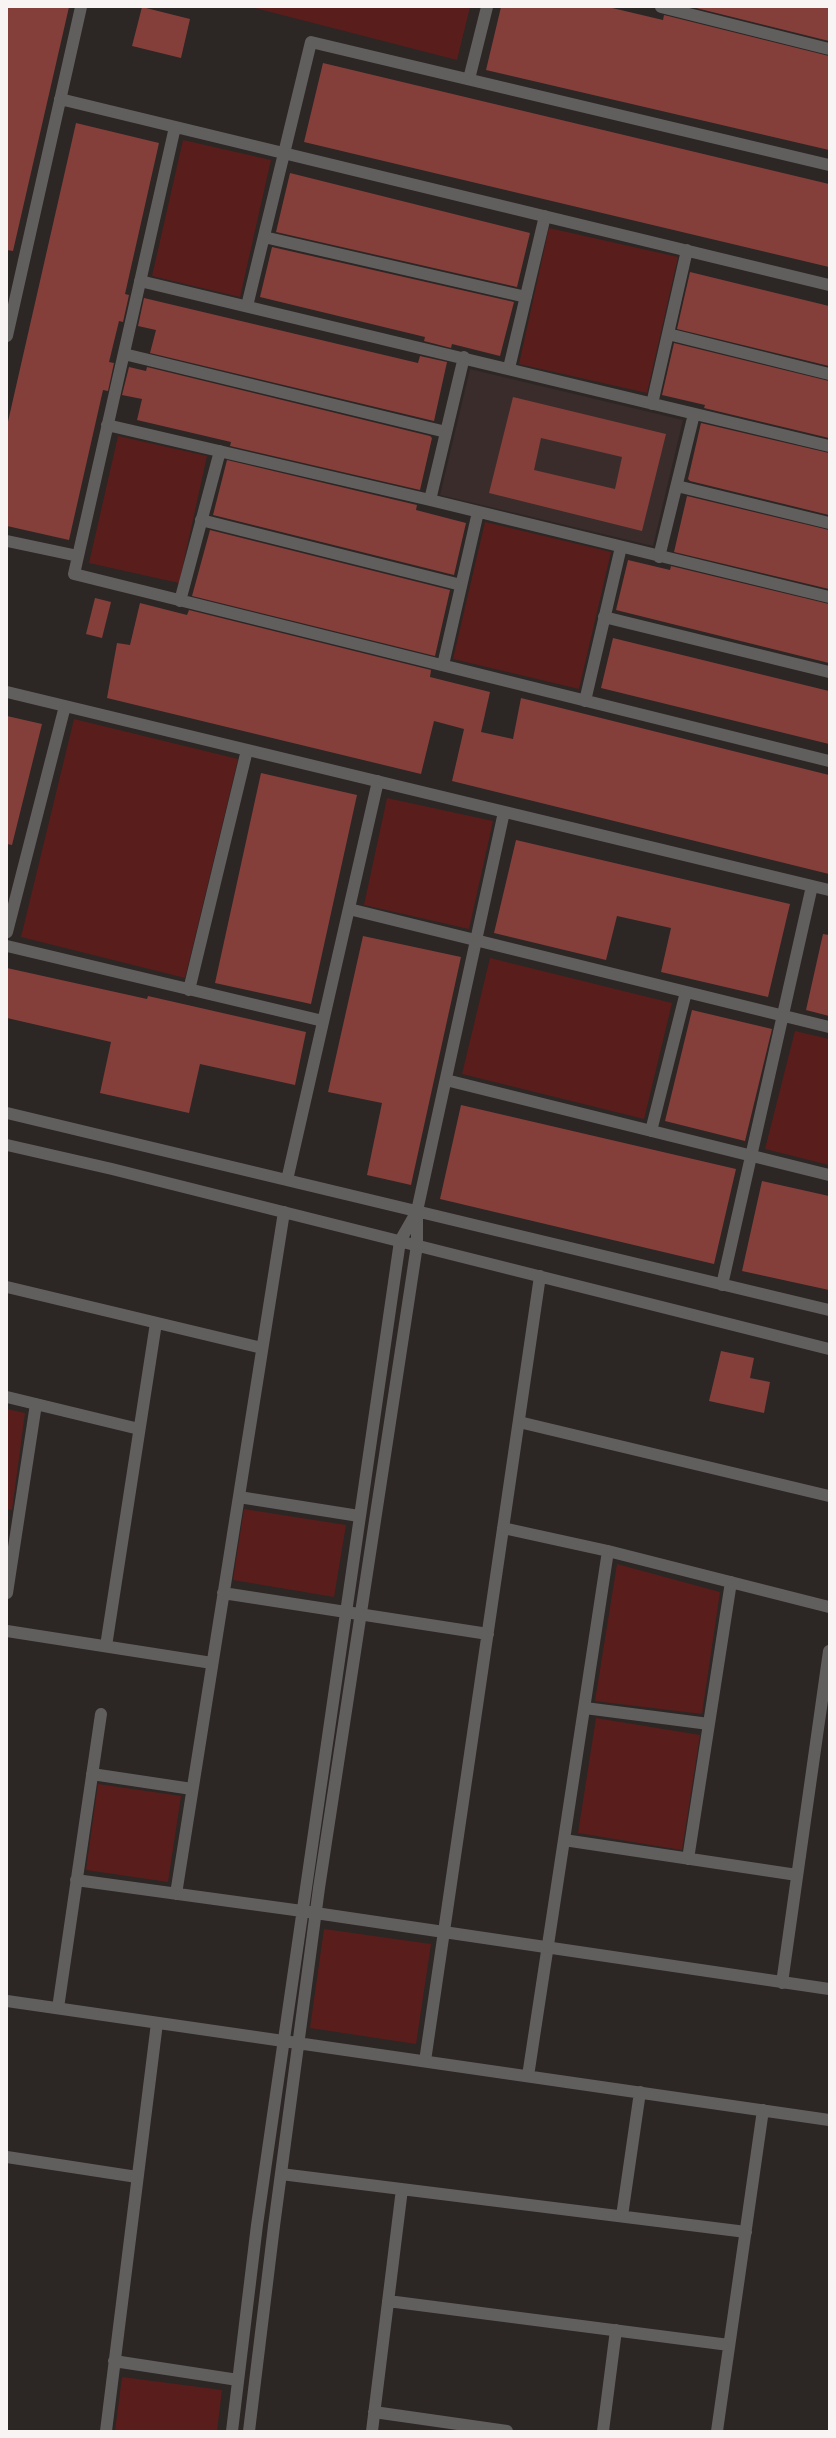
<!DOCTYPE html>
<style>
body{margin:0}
#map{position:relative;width:836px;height:2438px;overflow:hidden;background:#2c2625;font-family:Mulish,sans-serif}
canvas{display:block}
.frame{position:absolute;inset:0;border:8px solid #f8f4f3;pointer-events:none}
</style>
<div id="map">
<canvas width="836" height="2438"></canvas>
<div class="frame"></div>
</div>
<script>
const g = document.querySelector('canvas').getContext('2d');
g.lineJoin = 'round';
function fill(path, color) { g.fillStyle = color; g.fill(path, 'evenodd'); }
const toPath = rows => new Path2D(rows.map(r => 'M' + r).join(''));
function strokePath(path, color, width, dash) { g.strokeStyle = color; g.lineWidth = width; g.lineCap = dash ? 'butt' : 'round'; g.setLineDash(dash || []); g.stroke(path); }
const built = toPath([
 [470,369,683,420,653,546,440,495]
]);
const green = toPath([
 [251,7,470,7,457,60],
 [183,140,271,160,240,297,152,276],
 [549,228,678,257,647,393,519,364],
 [118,436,207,456,179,583,89,563],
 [485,522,611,552,579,689,453,659],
 [74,719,238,759,185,978,21,937],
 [387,798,493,821,469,929,364,905],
 [490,958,672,1003,644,1119,462,1074],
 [795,1031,829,1039,829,1165,765,1149],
 [7,1409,25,1413,12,1510,7,1509],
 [244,1509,346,1525,334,1597,233,1580],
 [617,1564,720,1592,702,1714,595,1701],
 [596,1718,700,1735,682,1850,578,1833],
 [98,1784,181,1796,168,1882,86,1870],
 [324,1929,431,1944,416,2044,310,2028],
 [122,2377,222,2390,217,2431,115,2431]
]);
const building = toPath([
 [7,7,69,7,13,251,7,250],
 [142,7,190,19,181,58,132,46],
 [501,7,608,7,663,20,664,15,829,56,829,150,486,70],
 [692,7,829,7,829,41],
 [323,63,829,184,829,267,304,142],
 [76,123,159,143,125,294,129,295,123,322,119,321,109,362,114,363,108,391,103,390,69,540,7,526,7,426],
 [290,173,530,233,517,287,276,232],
 [272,247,514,302,500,356,452,344,451,348,424,341,425,337,260,297],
 [690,272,829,306,829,366,677,329],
 [144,298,418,363,420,356,447,362,434,421,150,353,156,330,138,326],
 [674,343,829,381,829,438,704,408,705,405,662,395],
 [129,367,146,371,147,367,430,436,432,438,420,490,230,446,231,442,137,420,142,399,122,395],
 [513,397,666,434,642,531,489,493],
 [541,438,622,457,615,489,534,470],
 [701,423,829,453,829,515,690,481,688,479],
 [227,460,417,505,416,510,466,523,454,575,213,515],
 [687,496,829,530,829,589,674,552],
 [210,530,450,590,435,656,192,596],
 [628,560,670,570,671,566,829,604,829,663,616,610],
 [95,598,111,602,102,638,86,634],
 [140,603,187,615,189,610,431,670,430,677,490,692,481,732,513,739,521,698,829,775,829,874,452,781,464,729,434,721,421,774,107,698,117,643,130,645],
 [613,638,829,691,829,744,601,688],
 [7,716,42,724,12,845,7,844],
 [261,773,357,795,311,1004,215,983],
 [516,840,790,904,768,997,661,972,671,928,617,916,606,960,494,933],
 [823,934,829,935,829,1016,806,1010],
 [363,936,461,957,411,1185,367,1175,382,1103,328,1092],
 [7,968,147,999,148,996,306,1032,295,1085,200,1064,189,1113,100,1093,111,1042,7,1018],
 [692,1010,772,1029,745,1141,665,1121],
 [461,1105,736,1169,714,1264,440,1199],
 [762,1181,829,1196,829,1290,742,1271],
 [721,1351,754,1358,750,1378,770,1382,764,1413,709,1401]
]);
const minor = toPath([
 [661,7,829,49],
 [469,79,487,7],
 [60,99,829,285],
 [175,127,74,574,829,761],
 [264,237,526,297],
 [140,281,829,446],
 [247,306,311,42,829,165],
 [668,334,829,374],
 [7,336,81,7],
 [124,354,446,432],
 [509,368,545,216],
 [652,404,687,250],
 [107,425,430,500,829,597],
 [677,486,829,523],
 [430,500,464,357],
 [201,520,461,585],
 [7,541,78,556],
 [659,557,694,414],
 [180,601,220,451],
 [604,617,829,672],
 [443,665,478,512],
 [7,692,829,890],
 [585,701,621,547],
 [349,909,829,1027],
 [7,932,65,706],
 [7,946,323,1021],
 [189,990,247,750],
 [446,1080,829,1175],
 [7,1113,829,1310],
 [651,1131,686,992],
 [7,1145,112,1169,829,1349],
 [287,1180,378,781],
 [722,1285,812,886],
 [7,1287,262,1348],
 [7,1397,139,1429],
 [519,1422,829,1496],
 [239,1497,359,1516],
 [503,1528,608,1551,829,1607],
 [7,1593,36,1404],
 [223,1593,488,1634],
 [7,1631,212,1663],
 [106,1646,156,1323],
 [585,1708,709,1724],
 [92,1774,192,1789],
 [564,1840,797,1875],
 [688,1859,731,1582],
 [76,1880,302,1911,829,1989],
 [176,1894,284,1212],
 [782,1983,829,1651],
 [7,2001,829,2120],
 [58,2008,101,1714],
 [425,2061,540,1276],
 [528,2076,608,1551],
 [7,2157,137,2177],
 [281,2174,746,2232],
 [622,2216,640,2092],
 [388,2301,729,2345],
 [114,2361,238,2380],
 [374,2412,507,2431],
 [106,2431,157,2023],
 [232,2431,257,2225,400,1241,416,1213],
 [249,2431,274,2226,319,1888,417,1245,417,1211,504,812],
 [372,2431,402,2189],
 [603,2431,616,2330],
 [717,2431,763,2110]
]);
fill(built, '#392c2b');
fill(green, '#591e1b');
fill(building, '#843f3a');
strokePath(minor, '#615e5e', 12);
</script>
